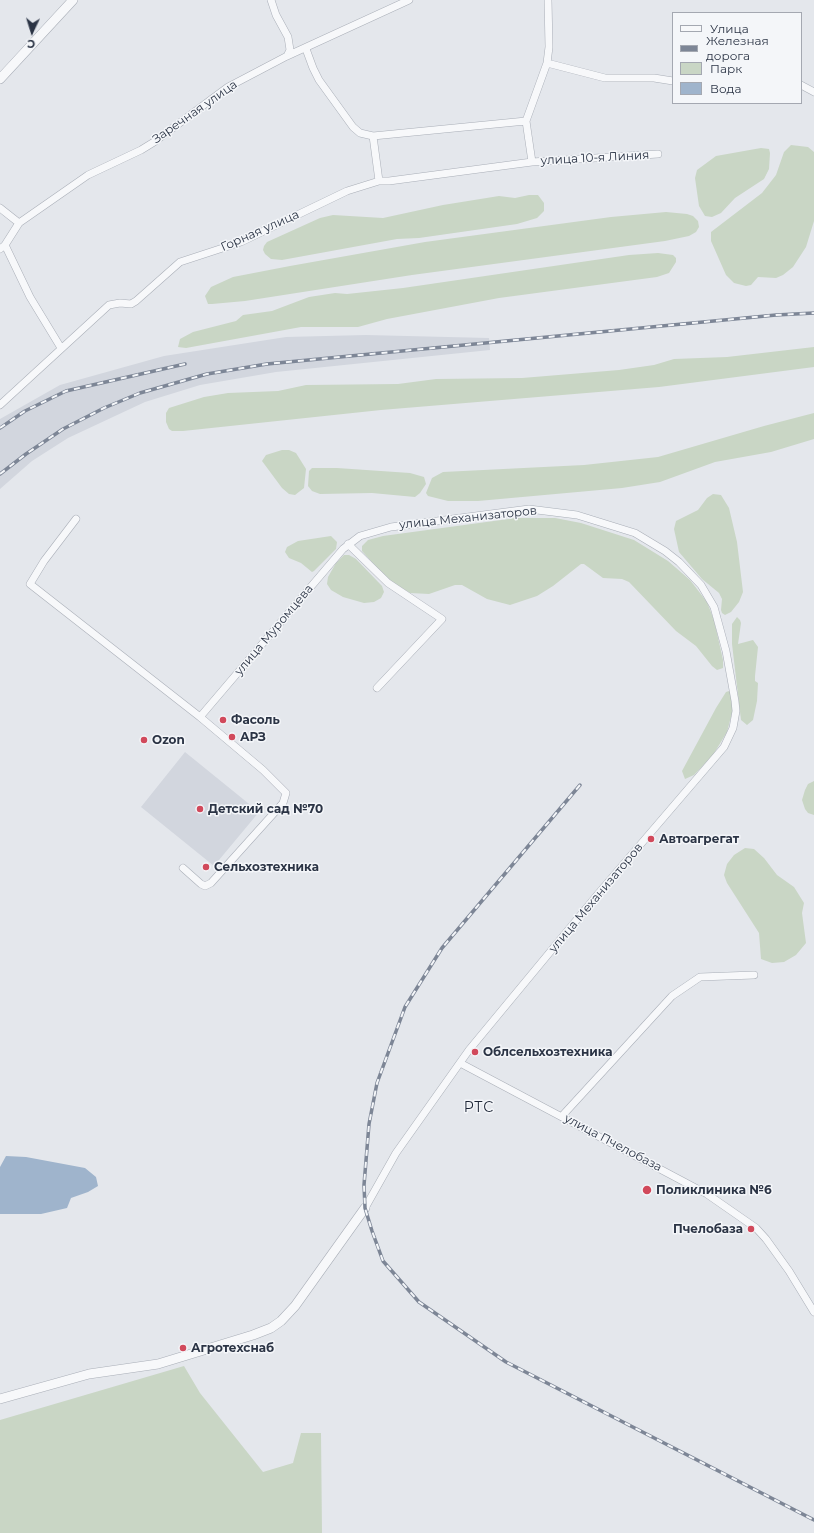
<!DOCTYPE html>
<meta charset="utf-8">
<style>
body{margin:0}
#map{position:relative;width:814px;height:1533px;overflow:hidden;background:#e4e7ec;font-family:Montserrat,sans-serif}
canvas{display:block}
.legend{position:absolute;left:672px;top:12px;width:130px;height:92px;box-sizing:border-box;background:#f4f6f9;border:1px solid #a4a8b1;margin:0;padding:5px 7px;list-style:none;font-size:12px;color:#2b3445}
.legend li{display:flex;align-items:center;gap:8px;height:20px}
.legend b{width:20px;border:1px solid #a4a8b1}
.north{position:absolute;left:12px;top:12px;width:40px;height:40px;-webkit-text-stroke:3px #f4f6f9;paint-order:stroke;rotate:184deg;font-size:11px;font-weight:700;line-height:16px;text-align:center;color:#2b3445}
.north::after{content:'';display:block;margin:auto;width:14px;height:18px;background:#2b3445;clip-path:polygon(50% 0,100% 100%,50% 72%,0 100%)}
</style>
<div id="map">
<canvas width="814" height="1533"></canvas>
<ul class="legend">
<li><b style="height:5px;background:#f7f8fa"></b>Улица</li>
<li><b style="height:5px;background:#7d8696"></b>Железная дорога</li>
<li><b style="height:11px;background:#c9d6c5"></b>Парк</li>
<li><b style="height:11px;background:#9fb4cc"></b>Вода</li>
</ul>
<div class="north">С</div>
</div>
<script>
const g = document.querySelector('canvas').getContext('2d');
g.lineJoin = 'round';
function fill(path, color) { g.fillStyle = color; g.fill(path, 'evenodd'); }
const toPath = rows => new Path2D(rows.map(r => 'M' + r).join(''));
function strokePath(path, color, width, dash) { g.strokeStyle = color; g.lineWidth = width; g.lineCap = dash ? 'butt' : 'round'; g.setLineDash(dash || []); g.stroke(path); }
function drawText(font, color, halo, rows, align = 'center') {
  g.font = font + ' Montserrat,sans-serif'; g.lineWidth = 3; g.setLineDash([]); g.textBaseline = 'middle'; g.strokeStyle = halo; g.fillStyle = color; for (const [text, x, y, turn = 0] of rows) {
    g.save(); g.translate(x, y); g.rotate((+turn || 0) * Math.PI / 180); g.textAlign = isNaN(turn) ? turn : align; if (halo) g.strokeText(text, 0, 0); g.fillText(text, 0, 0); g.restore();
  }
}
const built = toPath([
 [366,335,489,338,490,350,276,372,200,385,145,402,68,438,32,461,0,489,0,419,60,385,164,356,286,337],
 [185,752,259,812,214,866,141,807]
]);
const green = toPath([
 [791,145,808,147,814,152,814,221,806,247,793,267,783,275,776,278,758,277,751,285,746,286,734,283,726,275,711,241,711,232,762,193,776,175,784,152],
 [761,148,769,149,770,153,769,169,764,179,735,198,721,213,712,217,705,216,699,206,695,178,697,170,716,156],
 [529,195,538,195,544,203,544,211,537,218,517,224,419,238,397,239,282,260,271,259,265,254,263,250,264,246,267,242,320,218,333,215,383,218,443,205,499,196,515,198],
 [666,212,687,214,693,216,698,221,699,227,696,232,689,236,665,241,412,275,245,301,212,304,208,304,205,296,211,287,233,277,290,266,425,242,611,217],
 [658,253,673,255,676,258,676,262,669,273,657,277,499,298,387,319,358,327,301,327,186,348,178,347,180,339,193,332,236,321,243,315,272,311,309,297,335,293,347,294,403,288,629,255],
 [814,347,814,367,659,387,381,410,183,431,172,431,169,429,166,422,166,413,169,408,204,397,228,393,278,391,306,385,398,384,436,379,522,378,619,370,654,365,674,359,727,357],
 [814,413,814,439,771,452,715,462,660,482,622,488,478,501,448,501,428,496,426,493,432,478,443,472,584,465,658,457,764,426],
 [282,450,289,450,296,453,306,469,304,488,295,495,289,494,282,488,262,461,266,455],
 [312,468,337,468,410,473,424,477,426,484,420,493,415,497,372,493,320,494,312,491,308,486,309,471],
 [713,494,721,495,729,508,737,542,743,592,739,602,731,612,725,615,722,613,721,610,722,599,719,593,702,579,679,552,674,529,676,521,698,510,707,498],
 [516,518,555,518,581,523,634,540,668,561,690,580,707,602,714,620,723,660,723,668,717,670,712,666,696,646,676,631,629,582,622,579,603,578,584,564,581,564,553,586,537,596,510,605,487,599,462,585,455,585,429,594,410,593,388,580,362,551,362,546,368,540,383,536],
 [331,536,337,542,336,549,314,571,312,572,301,563,289,558,285,552,287,547,298,541],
 [344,555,349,555,356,559,382,586,384,592,381,598,374,602,364,603,343,597,331,590,327,584,328,577,336,563],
 [737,617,740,620,741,623,738,644,753,640,758,647,755,676,755,681,758,683,757,701,753,720,747,725,741,720,732,644,732,624],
 [729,691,731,692,733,709,727,732,713,755,694,775,685,779,682,771,716,708,726,692],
 [814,781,814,815,808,813,805,809,802,800,805,790,808,784],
 [745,848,754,849,764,858,777,875,794,887,804,903,802,913,806,943,796,955,784,962,772,963,761,959,759,933,727,883,724,875,727,864,734,855],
 [184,1366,200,1393,263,1472,293,1463,301,1433,321,1433,322,1533,0,1533,0,1420]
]);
const water = toPath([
 [6,1156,26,1157,85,1168,96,1177,98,1186,88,1192,71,1198,67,1208,41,1214,0,1214,0,1167]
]);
const minor = toPath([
 [271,0,276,15,288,37,290,50,287,56],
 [306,49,313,68,319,80,353,127,360,133,373,136],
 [547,63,605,78,654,78,673,81],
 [801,85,814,92],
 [532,162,526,121,547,63,549,47,548,0],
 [379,181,373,136,526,121],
 [0,208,19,223],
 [5,245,30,297,61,348],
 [0,249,5,245,19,223,88,175,141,150,154,142,228,87,287,56,409,0],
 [0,405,109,305,120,303,131,304,136,301,180,262,241,242,347,191,379,181,389,181,532,162,658,154],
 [76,519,44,561,30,584,200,717,263,770,286,793,283,803,211,883,205,886,201,884,183,868],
 [348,544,388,583,442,619,377,688],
 [200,717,343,549,360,536,391,527,529,509,577,515,635,533,665,551,679,562,701,585,714,607,726,651,735,701,736,711,733,728,724,747,598,894,469,1050,396,1153,365,1208],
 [460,1063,707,1194,756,1228,766,1239,789,1271,814,1312],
 [562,1116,672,996,700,977,754,975]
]);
const tertiary = toPath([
 [0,79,73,0],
 [0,1399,89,1374,158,1364,253,1335,271,1328,281,1321,295,1306,365,1208]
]);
const rail = toPath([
 [0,428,25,411,66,391,185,364],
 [0,474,26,454,63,429,104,408,140,393,207,374,267,364,776,315,814,313],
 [580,785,442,948,405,1007,377,1083,369,1124,364,1185,365,1208,372,1231,383,1261,419,1302,506,1362,814,1520]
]);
const markers = [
 [223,720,4,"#d1495b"],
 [232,737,4,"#d1495b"],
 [144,740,4,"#d1495b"],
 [200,809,4,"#d1495b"],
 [651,839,4,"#d1495b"],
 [206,867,4,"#d1495b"],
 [475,1052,4,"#d1495b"],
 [647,1190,5,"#d1495b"],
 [751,1229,4,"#d1495b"],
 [183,1348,4,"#d1495b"]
];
const streetNames = [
 ["Заречная улица",195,112,-35],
 ["улица 10-я Линия",595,158,-3],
 ["Горная улица",260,231,-24],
 ["улица Механизаторов",468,518,-6],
 ["улица Муромцева",274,630,-50],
 ["улица Механизаторов",596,898,-50],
 ["улица Пчелобаза",613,1143,28]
];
const poiNames = [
 ["Фасоль",231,720],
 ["АРЗ",240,737],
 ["Ozon",152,740],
 ["Детский сад №70",208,809],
 ["Автоагрегат",659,839],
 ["Сельхозтехника",214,867],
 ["Облсельхозтехника",483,1052],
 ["Поликлиника №6",656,1190],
 ["Пчелобаза",743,1229,"right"],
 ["Агротехснаб",191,1348]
];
const quarterNames = [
 ["РТС",479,1108]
];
fill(built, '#d2d6de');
fill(green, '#c9d6c5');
fill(water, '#9fb4cc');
strokePath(minor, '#a9aeb7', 8);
strokePath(tertiary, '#a9aeb7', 10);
strokePath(minor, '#f7f8fa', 7);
strokePath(tertiary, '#f7f8fa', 9);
strokePath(rail, '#7d8696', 3.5);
strokePath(rail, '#f4f6f9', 2, [6]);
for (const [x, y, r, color] of markers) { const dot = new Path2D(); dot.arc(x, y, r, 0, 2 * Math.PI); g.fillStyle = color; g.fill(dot); strokePath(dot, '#f4f6f9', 1.5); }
drawText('12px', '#2b3445', '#f4f6f9', streetNames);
drawText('bold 12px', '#2b3445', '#f4f6f9', poiNames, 'left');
g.letterSpacing = '1px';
drawText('14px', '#1d2536', '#f4f6f9', quarterNames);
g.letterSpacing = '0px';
</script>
